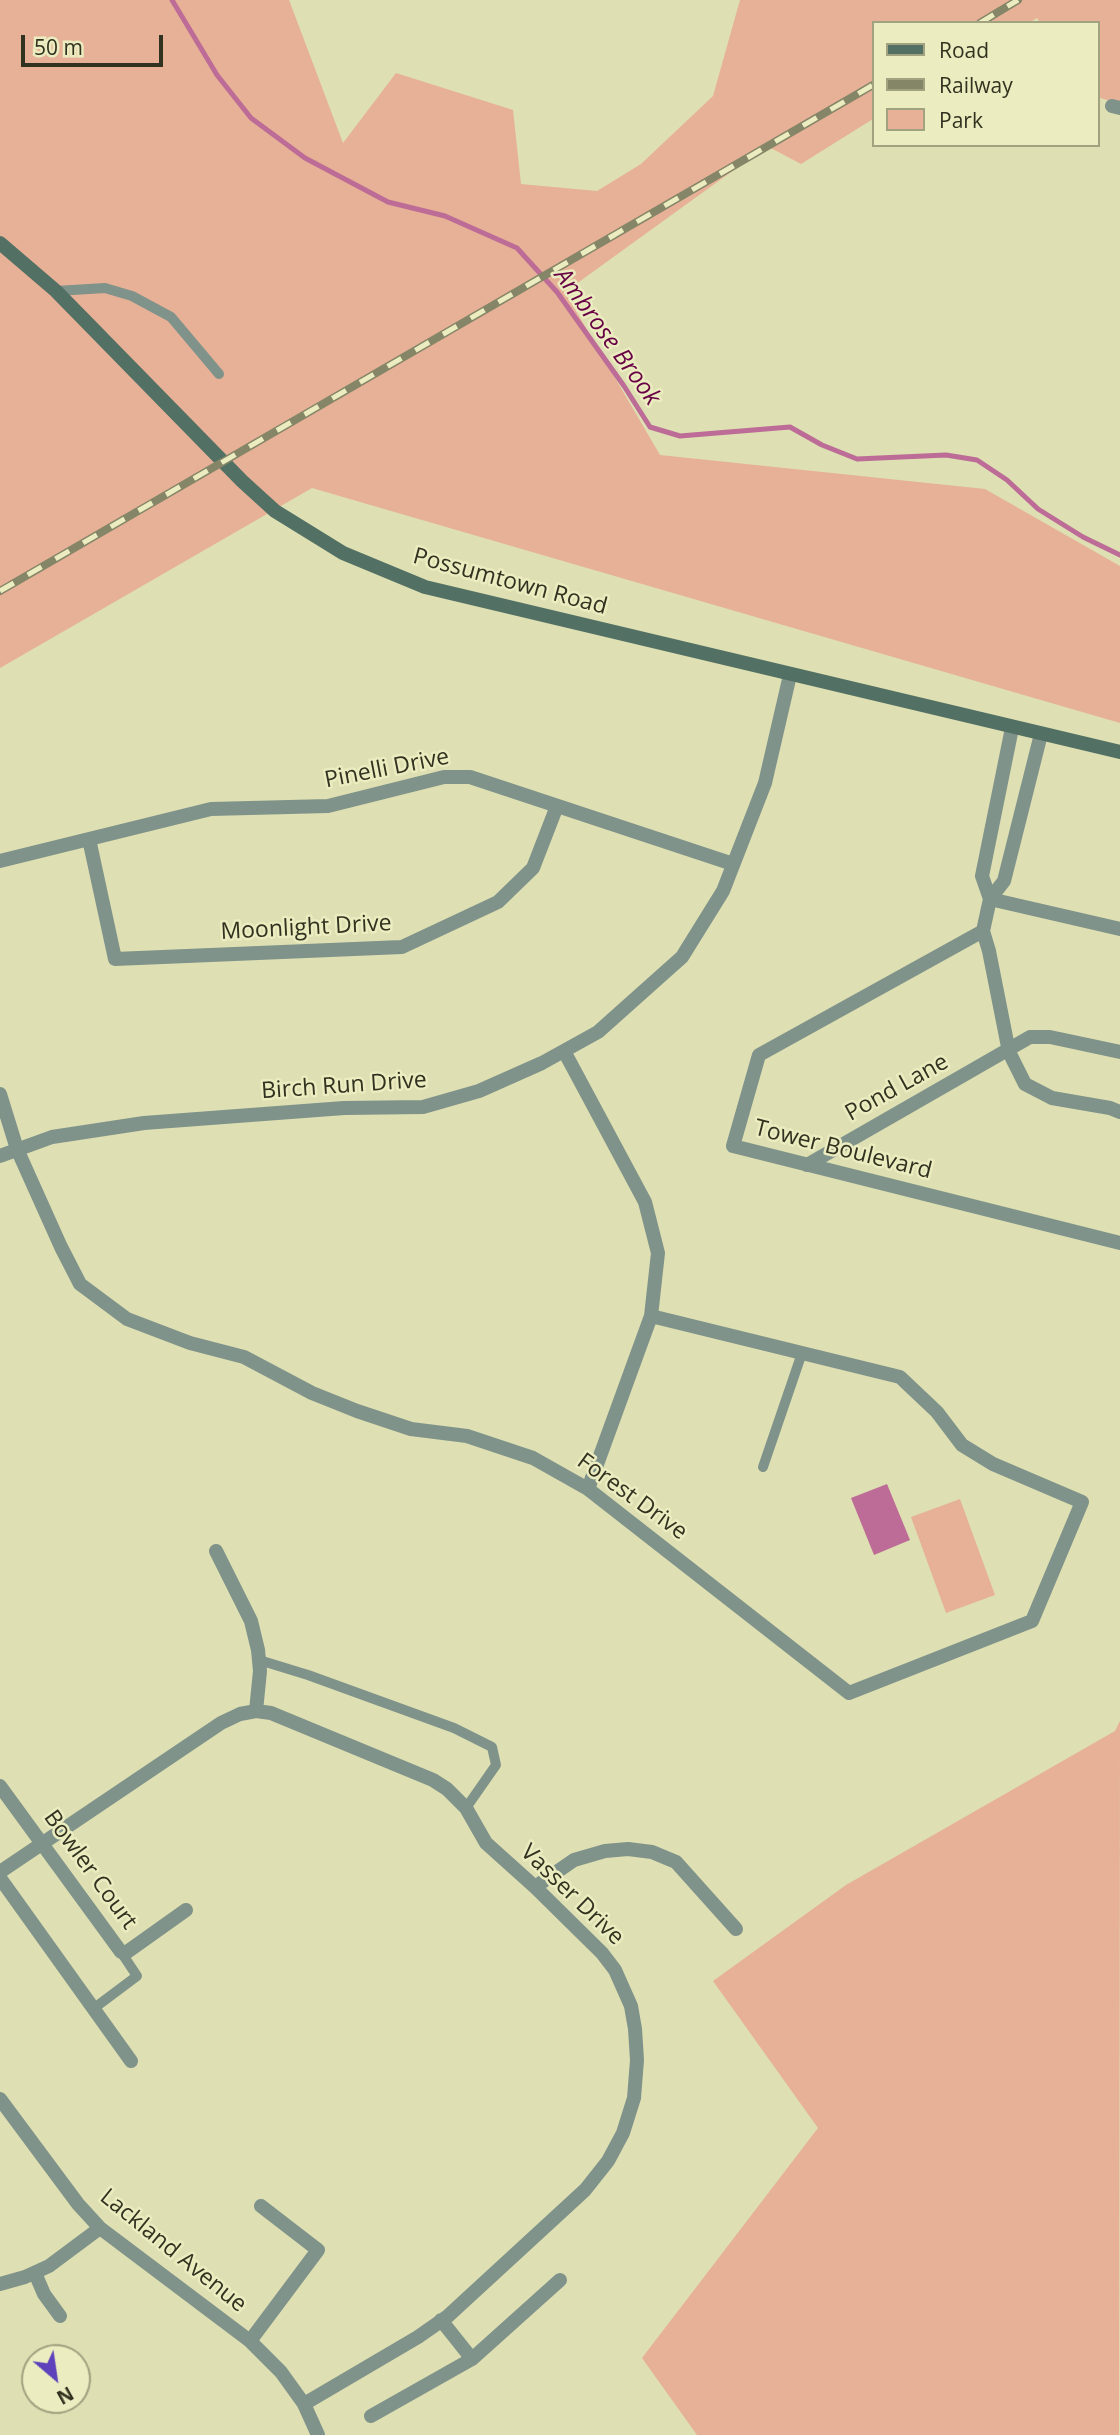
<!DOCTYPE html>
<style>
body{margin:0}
#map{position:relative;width:1120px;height:2435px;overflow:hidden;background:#dedfb2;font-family:"Open Sans",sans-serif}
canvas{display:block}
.legend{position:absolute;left:872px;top:21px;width:228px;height:126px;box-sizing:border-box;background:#ebecbf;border:2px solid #a1a280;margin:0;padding:9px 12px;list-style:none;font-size:21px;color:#323221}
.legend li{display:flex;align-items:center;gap:14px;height:35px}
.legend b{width:35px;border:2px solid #a1a280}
.north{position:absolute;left:21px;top:2344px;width:70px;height:70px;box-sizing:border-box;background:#ebecbf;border:2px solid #a1a280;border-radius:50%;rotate:151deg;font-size:19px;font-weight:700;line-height:28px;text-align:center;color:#323221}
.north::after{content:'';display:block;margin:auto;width:24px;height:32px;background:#5d42bb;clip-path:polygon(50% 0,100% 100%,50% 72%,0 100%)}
.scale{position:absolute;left:21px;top:35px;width:142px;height:32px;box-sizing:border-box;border:4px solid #323221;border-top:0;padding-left:9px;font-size:21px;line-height:24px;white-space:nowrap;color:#323221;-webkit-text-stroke:5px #ebecbf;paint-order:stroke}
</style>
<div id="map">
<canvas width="1120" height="2435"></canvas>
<ul class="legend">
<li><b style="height:9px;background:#527064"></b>Road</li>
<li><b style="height:9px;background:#858567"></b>Railway</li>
<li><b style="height:19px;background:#e6b196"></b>Park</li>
</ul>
<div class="north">N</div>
<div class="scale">50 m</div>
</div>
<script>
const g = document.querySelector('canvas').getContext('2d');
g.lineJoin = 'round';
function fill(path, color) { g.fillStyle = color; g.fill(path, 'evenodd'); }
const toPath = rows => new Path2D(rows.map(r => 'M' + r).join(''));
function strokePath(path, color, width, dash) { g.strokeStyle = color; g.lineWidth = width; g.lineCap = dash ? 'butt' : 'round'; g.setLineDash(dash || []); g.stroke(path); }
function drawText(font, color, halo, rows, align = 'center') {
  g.font = font + ' "Open Sans",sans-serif'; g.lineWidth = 5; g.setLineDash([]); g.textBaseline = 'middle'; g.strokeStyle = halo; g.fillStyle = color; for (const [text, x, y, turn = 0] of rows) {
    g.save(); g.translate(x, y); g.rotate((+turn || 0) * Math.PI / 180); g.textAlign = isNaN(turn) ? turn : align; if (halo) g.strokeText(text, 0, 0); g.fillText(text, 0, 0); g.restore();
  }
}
const green = toPath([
 [0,0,289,0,343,143,396,73,513,110,521,184,597,191,641,164,713,96,740,0,1120,0,1120,104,1097,97,1097,23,1040,23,1037,18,1029,23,873,23,873,119,801,164,767,146,565,292,660,455,985,489,1120,566,1120,723,312,488,0,668],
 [960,1499,995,1595,946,1613,911,1517],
 [1120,1721,1119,2435,697,2435,642,2358,818,2128,713,1981,846,1885,1115,1731]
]);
const water = toPath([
 [887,1484,910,1540,874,1555,851,1498]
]);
const stream = toPath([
 [172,0,217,75,251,118,305,158,388,202,445,216,517,248,557,292,624,386,650,427,680,436,790,427,822,445,857,459,946,455,977,460,1007,480,1038,509,1083,537,1120,555]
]);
const lane = toPath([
 [56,291,105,288,132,296,171,317,219,374],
 [763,1467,802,1353],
 [259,1660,308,1675,454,1728,492,1747,496,1765,466,1808],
 [93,2009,137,1976,121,1952]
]);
const street = toPath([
 [1112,106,1120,108],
 [1012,728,982,876,990,899,1004,881,1041,734],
 [89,839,115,959,402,947,498,902,533,868,557,806],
 [0,861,211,809,328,806,444,777,470,777,733,864],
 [1120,929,990,899,983,931,989,951,1009,1052,1025,1084,1052,1098,1110,1108,1120,1112],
 [983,931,759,1055,733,1146,1120,1243],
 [564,1051,645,1202,658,1253,651,1316,588,1489],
 [0,1094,17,1149,61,1247,80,1284,127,1319,190,1343,244,1357,312,1393,357,1411,411,1429,467,1436,533,1458,588,1489,849,1693,1032,1621,1082,1502,993,1464,962,1445,937,1412,900,1377,651,1316],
 [0,1156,52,1137,144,1123,344,1108,423,1107,479,1091,542,1063,598,1032,682,957,723,891,765,783,790,675],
 [807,1165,1030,1037,1050,1037,1120,1052],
 [216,1551,251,1621,258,1650,260,1671,256,1711],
 [0,1786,121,1952,127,1952,186,1910],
 [0,1872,221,1723,240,1714,256,1711,271,1713,433,1780,447,1789,466,1808,486,1843,535,1887,602,1953,615,1970,631,2006,635,2029,637,2060,634,2098,623,2133,608,2161,585,2190,448,2316,418,2337,304,2404],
 [0,1878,131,2061],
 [535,1887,574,1860,605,1851,628,1849,652,1852,676,1862,736,1929],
 [0,2099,78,2204,100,2228,250,2341,281,2372,304,2404,318,2435],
 [35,2273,44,2294,60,2316],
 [0,2284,25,2277,49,2266,100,2228],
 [441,2320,472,2359],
 [250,2341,318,2250,261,2206],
 [371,2416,472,2359,560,2280]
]);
const secondary = toPath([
 [0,243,56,291,242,481,275,511,343,553,425,587,1120,752]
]);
const rail = toPath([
 [980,23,1018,0],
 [0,591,873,85]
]);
const streetNames = [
 ["Possumtown Road",510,582,15],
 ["Pinelli Drive",387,769,-11],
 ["Moonlight Drive",306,928,-3],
 ["Birch Run Drive",344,1086,-4],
 ["Pond Lane",897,1088,-29],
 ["Tower Boulevard",843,1150,14],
 ["Forest Drive",632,1497,36],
 ["Bowler Court",90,1870,54],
 ["Vasser Drive",572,1895,44],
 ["Lackland Avenue",173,2251,39]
];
const waterNames = [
 ["Ambrose Brook",607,337,54]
];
fill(green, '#e6b196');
fill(water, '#bc6c96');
strokePath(stream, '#bc6c96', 5);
strokePath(lane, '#7f938a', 10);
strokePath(street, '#7f938a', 14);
strokePath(secondary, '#527064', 14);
strokePath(rail, '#858567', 8);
strokePath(rail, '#ebecbf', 5, [16]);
drawText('23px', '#323221', '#ebecbf', streetNames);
drawText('italic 24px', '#670044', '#ebecbf', waterNames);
</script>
